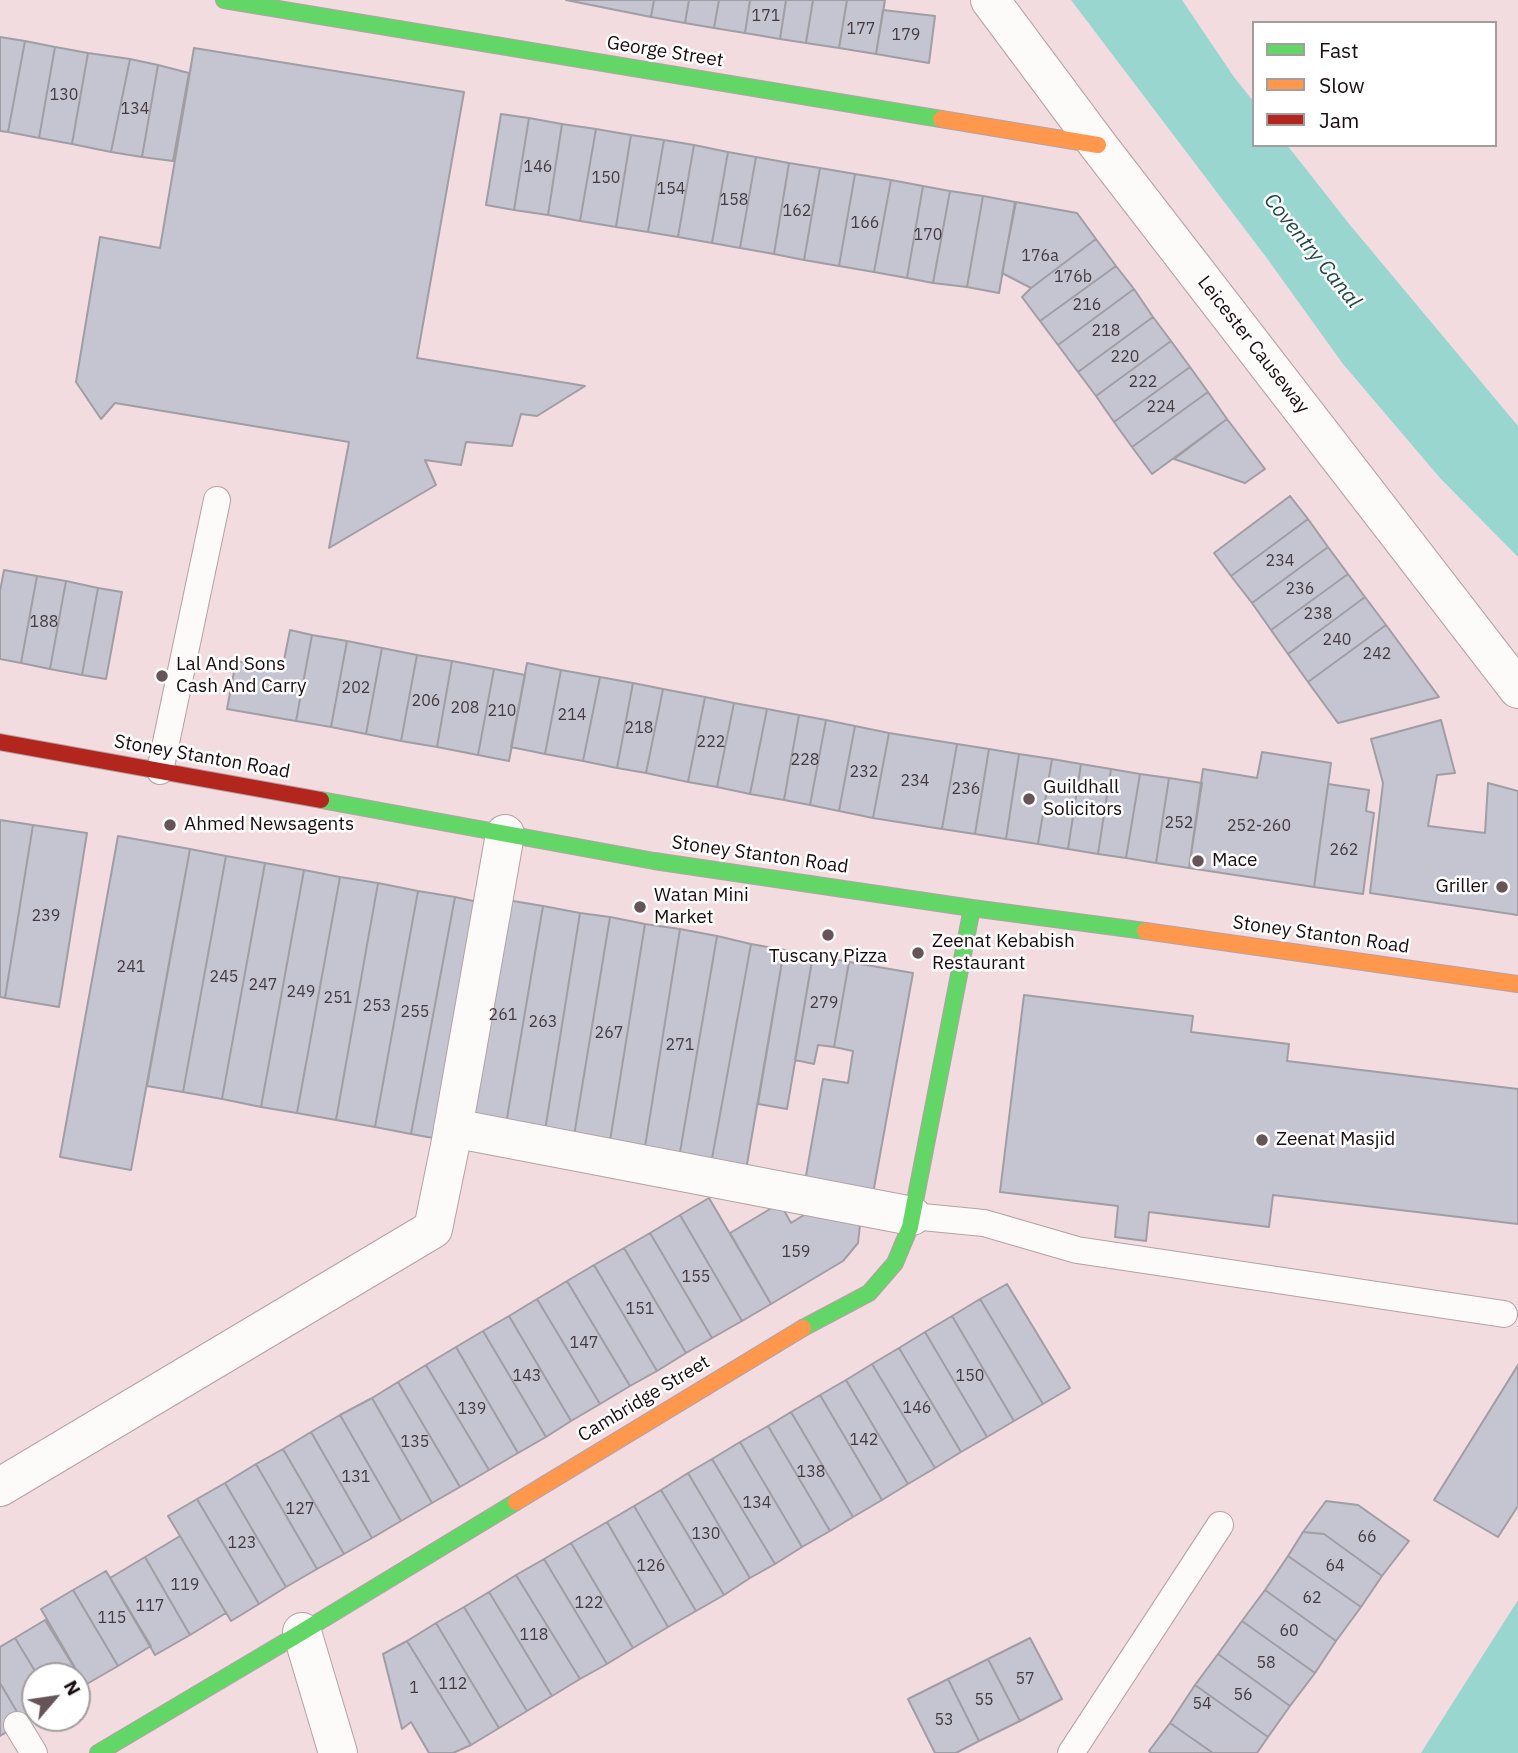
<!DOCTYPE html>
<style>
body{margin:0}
#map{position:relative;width:1518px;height:1753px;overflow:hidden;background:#f2dce0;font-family:"IBM Plex Sans",sans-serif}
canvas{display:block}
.legend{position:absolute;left:1252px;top:21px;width:245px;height:126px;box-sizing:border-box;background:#fff;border:2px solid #a39d9f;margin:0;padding:9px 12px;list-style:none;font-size:21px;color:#1a0b0f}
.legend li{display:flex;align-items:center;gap:14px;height:35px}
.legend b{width:35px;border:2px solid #a39d9f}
.north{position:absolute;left:21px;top:1662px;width:70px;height:70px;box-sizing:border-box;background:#fff;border:2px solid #a39d9f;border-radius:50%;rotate:61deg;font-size:19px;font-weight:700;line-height:28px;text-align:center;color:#1a0b0f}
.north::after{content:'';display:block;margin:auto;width:24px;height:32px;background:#665458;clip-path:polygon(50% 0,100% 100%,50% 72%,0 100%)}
</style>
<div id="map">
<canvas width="1518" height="1753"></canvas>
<ul class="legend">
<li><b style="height:9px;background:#63d668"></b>Fast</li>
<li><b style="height:9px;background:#ff974d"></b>Slow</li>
<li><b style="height:9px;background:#b3261e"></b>Jam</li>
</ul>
<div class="north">N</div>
</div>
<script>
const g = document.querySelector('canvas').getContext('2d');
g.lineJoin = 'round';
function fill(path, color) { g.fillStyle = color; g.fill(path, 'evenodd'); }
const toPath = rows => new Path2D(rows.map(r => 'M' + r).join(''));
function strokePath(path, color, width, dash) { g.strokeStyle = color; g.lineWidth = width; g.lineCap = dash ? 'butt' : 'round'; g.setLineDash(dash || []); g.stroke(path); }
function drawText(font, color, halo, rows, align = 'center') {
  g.font = font + ' "IBM Plex Sans",sans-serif'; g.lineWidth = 5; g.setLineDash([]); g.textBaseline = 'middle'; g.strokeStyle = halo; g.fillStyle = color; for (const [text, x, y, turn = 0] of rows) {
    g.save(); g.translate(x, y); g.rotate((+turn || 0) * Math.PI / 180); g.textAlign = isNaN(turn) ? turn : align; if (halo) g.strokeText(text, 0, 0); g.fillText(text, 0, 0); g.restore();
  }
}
const water = toPath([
 [1071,0,1182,0,1234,77,1254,102,1254,145,1287,145,1350,225,1518,426,1518,557,1440,478,1343,364,1266,257],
 [1518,1600,1518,1753,1421,1753,1457,1696]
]);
const building = toPath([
 [566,0,654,0,651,17,566,0],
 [654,0,689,0,685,23,651,17,654,0],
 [689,0,719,0,714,28,685,23,689,0],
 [719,0,750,0,745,33,714,28,719,0],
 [750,0,786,0,780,39,745,33,750,0],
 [786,0,813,0,806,43,780,39,786,0],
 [813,0,847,0,839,48,806,43,813,0],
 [847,0,885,0,876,54,839,48,847,0],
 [883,10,935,16,929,63,876,54,883,10],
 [0,37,25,41,8,132,0,131,0,37],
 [25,41,55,47,39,138,8,132,25,41],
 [55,47,88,53,72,144,39,138,55,47],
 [194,48,464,92,417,358,585,386,537,416,521,414,512,446,466,442,461,465,425,460,436,485,329,548,349,442,115,403,101,419,76,382,100,237,160,248,194,48],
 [88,53,130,59,111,152,72,144,88,53],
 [130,59,158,65,142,157,111,152,130,59],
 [158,65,189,73,173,161,142,157,158,65],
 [501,114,529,118,514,210,486,205,501,114],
 [529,118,562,124,548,215,514,210,529,118],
 [562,124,596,129,580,221,548,215,562,124],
 [596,129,631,135,616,227,580,221,596,129],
 [631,135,664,140,648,232,616,227,631,135],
 [664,140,694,145,678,237,648,232,664,140],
 [694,145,728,152,712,243,678,237,694,145],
 [728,152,756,157,740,248,712,243,728,152],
 [756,157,789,163,774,254,740,248,756,157],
 [789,163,820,168,804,260,774,254,789,163],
 [820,168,855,174,839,266,804,260,820,168],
 [855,174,891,180,874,272,839,266,855,174],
 [891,180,923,186,907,278,874,272,891,180],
 [923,186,950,191,933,283,907,278,923,186],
 [950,191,983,196,967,287,933,283,950,191],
 [983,196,1015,202,999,293,967,287,983,196],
 [1016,202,1077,213,1096,239,1031,288,1002,273,1016,202],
 [1096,239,1116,266,1040,321,1022,297,1031,288,1096,239],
 [1116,266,1134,289,1058,345,1040,321,1116,266],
 [1134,289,1153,317,1078,372,1058,345,1134,289],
 [1153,317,1171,341,1096,396,1078,372,1153,317],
 [1171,341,1190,367,1114,422,1096,396,1171,341],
 [1190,367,1208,392,1132,447,1114,422,1190,367],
 [1208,392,1227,419,1152,474,1132,447,1208,392],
 [1227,419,1265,469,1245,483,1174,459,1227,419],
 [1290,496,1308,519,1231,576,1214,553,1290,496],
 [1308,519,1328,547,1252,603,1231,576,1308,519],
 [1328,547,1348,574,1271,630,1252,603,1328,547],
 [4,570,37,576,21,663,0,659,0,591,4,570],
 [1348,574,1365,597,1288,654,1271,630,1348,574],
 [37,576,66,581,50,669,21,663,37,576],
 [66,581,98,588,82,675,50,669,66,581],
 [98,588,122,592,106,679,82,675,98,588],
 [1365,597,1386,625,1308,682,1288,654,1365,597],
 [1386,625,1439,697,1338,723,1308,682,1386,625],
 [290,630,312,635,296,721,227,709,236,661,282,670,290,630],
 [312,635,347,641,331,727,296,721,312,635],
 [347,641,382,648,366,734,331,727,347,641],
 [382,648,417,655,401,741,366,734,382,648],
 [417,655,452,661,437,747,401,741,417,655],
 [452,661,494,669,478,755,437,747,452,661],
 [527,663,561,670,545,754,511,747,527,663],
 [494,669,525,675,509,761,478,755,494,669],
 [561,670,600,677,583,761,545,754,561,670],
 [600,677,633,683,617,768,583,761,600,677],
 [633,683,663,689,646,773,617,768,633,683],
 [663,689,705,697,688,782,646,773,663,689],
 [705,697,734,703,717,787,688,782,705,697],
 [734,703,767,709,750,794,717,787,734,703],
 [767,709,799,715,784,800,750,794,767,709],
 [799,715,826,720,810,805,784,800,799,715],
 [826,720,855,726,839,811,810,805,826,720],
 [1441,720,1455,773,1437,775,1428,826,1485,833,1488,783,1518,791,1518,915,1370,893,1383,783,1371,739,1441,720],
 [855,726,889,733,873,818,839,811,855,726],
 [889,733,957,744,942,829,873,818,889,733],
 [957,744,989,749,975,834,942,829,957,744],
 [989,749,1019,754,1006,839,975,834,989,749],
 [1262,752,1331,763,1314,887,1189,868,1203,769,1257,778,1262,752],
 [1019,754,1052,759,1038,844,1006,839,1019,754],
 [1052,759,1081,764,1068,849,1038,844,1052,759],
 [1081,764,1111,769,1098,854,1068,849,1081,764],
 [1111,769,1140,774,1126,858,1098,854,1111,769],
 [1140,774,1169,778,1156,863,1126,858,1140,774],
 [1169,778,1202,783,1189,868,1156,863,1169,778],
 [1328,784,1369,790,1366,811,1374,813,1363,894,1314,887,1328,784],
 [0,820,33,825,5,998,0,997,0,820],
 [33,825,87,833,59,1007,5,998,33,825],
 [118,836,190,849,131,1170,60,1157,118,836],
 [190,849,226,856,183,1092,147,1086,190,849],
 [226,856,265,863,222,1099,183,1092,226,856],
 [265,863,304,870,261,1107,222,1099,265,863],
 [304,870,340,877,297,1113,261,1107,304,870],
 [340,877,378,883,336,1120,297,1113,340,877],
 [378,883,418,891,375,1127,336,1120,378,883],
 [418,891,455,897,411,1134,375,1127,418,891],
 [455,897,487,904,444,1140,411,1134,455,897],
 [501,899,543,906,505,1130,464,1124,501,899],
 [543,906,580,913,544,1137,505,1130,543,906],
 [580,913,610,917,573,1142,544,1137,580,913],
 [610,917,645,924,609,1147,573,1142,610,917],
 [645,924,680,929,644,1153,609,1147,645,924],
 [680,929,717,936,679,1158,644,1153,680,929],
 [717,936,751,944,711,1164,679,1158,717,936],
 [751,944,784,950,746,1170,711,1164,751,944],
 [784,950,813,955,787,1109,758,1104,784,950],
 [813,955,849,962,834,1047,818,1045,814,1064,795,1060,813,955],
 [849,962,913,973,872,1199,804,1187,823,1079,848,1083,853,1051,834,1047,849,962],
 [1024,995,1193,1016,1191,1032,1289,1044,1287,1061,1518,1089,1518,1224,1273,1195,1269,1227,1149,1212,1146,1241,1115,1237,1118,1206,1000,1192,1024,995],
 [709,1198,771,1304,742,1321,680,1215,709,1198],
 [780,1203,791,1223,812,1210,861,1216,858,1243,843,1261,771,1304,730,1233,780,1203],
 [680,1215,742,1321,712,1338,650,1233,680,1215],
 [650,1233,712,1338,686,1353,624,1248,650,1233],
 [624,1248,686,1353,657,1371,594,1265,624,1248],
 [594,1265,657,1371,630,1386,567,1281,594,1265],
 [567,1281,630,1386,600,1404,537,1299,567,1281],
 [1007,1284,1070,1388,1043,1404,980,1299,1007,1284],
 [537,1299,600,1404,571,1421,509,1316,537,1299],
 [980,1299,1043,1404,1014,1421,952,1316,980,1299],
 [509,1316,571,1421,546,1437,483,1331,509,1316],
 [952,1316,1014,1421,987,1437,925,1332,952,1316],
 [483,1331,546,1437,518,1453,456,1347,483,1331],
 [925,1332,987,1437,961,1452,899,1348,925,1332],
 [456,1347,518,1453,489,1470,426,1365,456,1347],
 [899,1348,961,1452,935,1468,872,1364,899,1348],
 [872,1364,935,1468,908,1484,846,1380,872,1364],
 [426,1365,489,1470,460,1487,398,1382,426,1365],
 [1518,1365,1518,1506,1498,1537,1434,1500,1518,1365],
 [846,1380,908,1484,882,1500,820,1395,846,1380],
 [398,1382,460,1487,432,1503,372,1398,398,1382],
 [820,1395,882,1500,853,1517,791,1412,820,1395],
 [372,1398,432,1503,401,1521,340,1415,372,1398],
 [791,1412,853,1517,830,1531,768,1426,791,1412],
 [340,1415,401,1521,372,1538,311,1432,340,1415],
 [768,1426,830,1531,802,1547,740,1442,768,1426],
 [311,1432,372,1538,344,1554,283,1449,311,1432],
 [740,1442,802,1547,775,1564,712,1459,740,1442],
 [283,1449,344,1554,317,1569,256,1464,283,1449],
 [712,1459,775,1564,750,1578,688,1473,712,1459],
 [256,1464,317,1569,286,1587,225,1483,256,1464],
 [688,1473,750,1578,724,1595,661,1490,688,1473],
 [225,1483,286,1587,259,1604,197,1499,225,1483],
 [661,1490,724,1595,696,1611,634,1506,661,1490],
 [197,1499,259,1604,231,1621,168,1516,197,1499],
 [1326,1501,1358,1505,1409,1541,1382,1576,1324,1534,1303,1532,1326,1501],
 [634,1506,696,1611,668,1627,607,1522,634,1506],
 [607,1522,668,1627,633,1648,571,1543,607,1522],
 [1303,1532,1324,1534,1382,1576,1361,1607,1288,1556,1303,1532],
 [180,1536,226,1613,190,1635,145,1557,180,1536],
 [571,1543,633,1648,607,1664,544,1559,571,1543],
 [1288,1556,1361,1607,1336,1641,1265,1590,1288,1556],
 [145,1557,190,1635,155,1655,110,1578,145,1557],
 [544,1559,607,1664,580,1679,516,1575,544,1559],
 [106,1571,151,1646,118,1666,73,1590,106,1571],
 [516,1575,580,1679,552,1696,489,1592,516,1575],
 [73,1590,118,1666,85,1685,41,1609,73,1590],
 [1265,1590,1336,1641,1315,1673,1242,1621,1265,1590],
 [489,1592,552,1696,527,1711,464,1607,489,1592],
 [464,1607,527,1711,499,1728,436,1623,464,1607],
 [45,1620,85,1685,77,1689,77,1676,38,1676,15,1638,45,1620],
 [1242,1621,1315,1673,1290,1706,1218,1654,1242,1621],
 [436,1623,499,1728,471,1745,407,1641,436,1623],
 [15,1638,38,1676,35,1676,35,1714,23,1722,0,1683,0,1647,15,1638],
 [1030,1638,1062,1699,1020,1721,988,1659,1030,1638],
 [407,1641,471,1745,453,1753,429,1753,411,1722,402,1729,383,1654,407,1641],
 [1218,1654,1290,1706,1268,1737,1195,1685,1218,1654],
 [988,1659,1020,1721,979,1741,948,1679,988,1659],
 [948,1679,979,1741,956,1753,935,1753,908,1699,948,1679],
 [0,1683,23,1722,0,1736,0,1683],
 [1195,1685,1268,1737,1257,1753,1213,1753,1170,1723,1195,1685],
 [1170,1723,1213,1753,1151,1753,1149,1751,1170,1723]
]);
const lane = toPath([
 [160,771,217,500],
 [912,1216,984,1223,1077,1250,1504,1314],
 [17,1725,34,1753],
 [1071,1753,1220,1525]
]);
const street = toPath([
 [990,0,1098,145,1518,689],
 [453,1128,912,1216],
 [0,1487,433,1229,450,1146,505,834],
 [302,1632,338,1753]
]);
const fast = toPath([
 [224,0,941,119],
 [321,800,654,861,972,908,1145,931],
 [803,1328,869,1293,895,1263,910,1227,972,908],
 [98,1753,302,1632,516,1502]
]);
const slow = toPath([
 [941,119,1098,145],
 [1145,931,1518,984],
 [516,1502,803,1328]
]);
const jam = toPath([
 [0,742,321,800]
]);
const markers = [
 [162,676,7,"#665458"],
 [1029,799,7,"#665458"],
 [170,825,7,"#665458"],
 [1198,861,7,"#665458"],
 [1502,887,7,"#665458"],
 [640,907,7,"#665458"],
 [828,935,7,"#665458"],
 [918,953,7,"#665458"],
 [1262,1140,7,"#665458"]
];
const numberNames = [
 ["171",766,16],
 ["177",861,29],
 ["179",906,35],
 ["130",64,95],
 ["134",135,109],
 ["146",538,167],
 ["150",606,178],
 ["154",671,189],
 ["158",734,200],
 ["162",797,211],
 ["166",865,223],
 ["170",928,235],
 ["176a",1040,256],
 ["176b",1073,277],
 ["216",1087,305],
 ["218",1106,331],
 ["220",1125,357],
 ["222",1143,382],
 ["224",1161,407],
 ["234",1280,561],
 ["236",1300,589],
 ["238",1318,614],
 ["188",44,622],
 ["240",1337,640],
 ["242",1377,654],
 ["202",356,688],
 ["206",426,701],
 ["208",465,708],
 ["210",502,711],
 ["214",572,715],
 ["218",639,728],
 ["222",711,742],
 ["228",805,760],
 ["232",864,772],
 ["234",915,781],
 ["236",966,789],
 ["252",1179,823],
 ["252-260",1259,826],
 ["262",1344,850],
 ["239",46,916],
 ["241",131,967],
 ["245",224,977],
 ["247",263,985],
 ["249",301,992],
 ["251",338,998],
 ["279",824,1003],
 ["253",377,1006],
 ["255",415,1012],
 ["261",503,1015],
 ["263",543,1022],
 ["267",609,1033],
 ["271",680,1045],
 ["159",796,1252],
 ["155",696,1277],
 ["151",640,1309],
 ["147",584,1343],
 ["143",527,1376],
 ["150",970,1376],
 ["146",917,1408],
 ["139",472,1409],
 ["142",864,1440],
 ["135",415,1442],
 ["138",811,1472],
 ["131",356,1477],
 ["134",757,1503],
 ["127",300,1509],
 ["130",706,1534],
 ["66",1367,1537],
 ["123",242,1543],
 ["126",651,1566],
 ["64",1335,1566],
 ["119",185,1585],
 ["62",1312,1598],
 ["122",589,1603],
 ["117",150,1606],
 ["115",112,1618],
 ["60",1289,1631],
 ["118",534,1635],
 ["58",1266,1663],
 ["57",1025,1679],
 ["112",453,1684],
 ["1",414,1688],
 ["56",1243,1695],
 ["55",984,1700],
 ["54",1202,1704],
 ["53",944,1720]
];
const streetNames = [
 ["George Street",665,52,9],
 ["Leicester Causeway",1253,345,52],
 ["Stoney Stanton Road",202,757,10],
 ["Stoney Stanton Road",760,855,8],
 ["Stoney Stanton Road",1321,935,8],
 ["Cambridge Street",644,1399,-31]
];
const poiNames = [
 ["Lal And Sons",176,665],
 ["Cash And Carry",176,687],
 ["Guildhall",1043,788],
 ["Solicitors",1043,810],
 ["Ahmed Newsagents",184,825],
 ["Mace",1212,861],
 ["Griller",1488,887,"right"],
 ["Watan Mini",654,896],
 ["Market",654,918],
 ["Zeenat Kebabish",932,942],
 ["Restaurant",932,964],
 ["Tuscany Pizza",828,957,"center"],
 ["Zeenat Masjid",1276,1140]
];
const waterNames = [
 ["Coventry Canal",1312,251,51]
];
fill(water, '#99d6cf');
fill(building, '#c4c5d1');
strokePath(building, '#a19da4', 2);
strokePath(lane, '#b4a2a5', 28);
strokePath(street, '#b4a2a5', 40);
strokePath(fast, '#b4a2a5', 18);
strokePath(slow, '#b4a2a5', 18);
strokePath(jam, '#b4a2a5', 18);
strokePath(lane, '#fdfafa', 26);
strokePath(street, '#fdfafa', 38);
strokePath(fast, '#63d668', 16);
strokePath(slow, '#ff974d', 16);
strokePath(jam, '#b3261e', 16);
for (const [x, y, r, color] of markers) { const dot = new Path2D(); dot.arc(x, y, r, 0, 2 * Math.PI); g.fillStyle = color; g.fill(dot); strokePath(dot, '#fff', 2.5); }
drawText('16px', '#443a40', null, numberNames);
drawText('19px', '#1a0b0f', '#fff', streetNames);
drawText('19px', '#1a0b0f', '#fff', poiNames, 'left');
drawText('italic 21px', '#1d4944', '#fff', waterNames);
</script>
